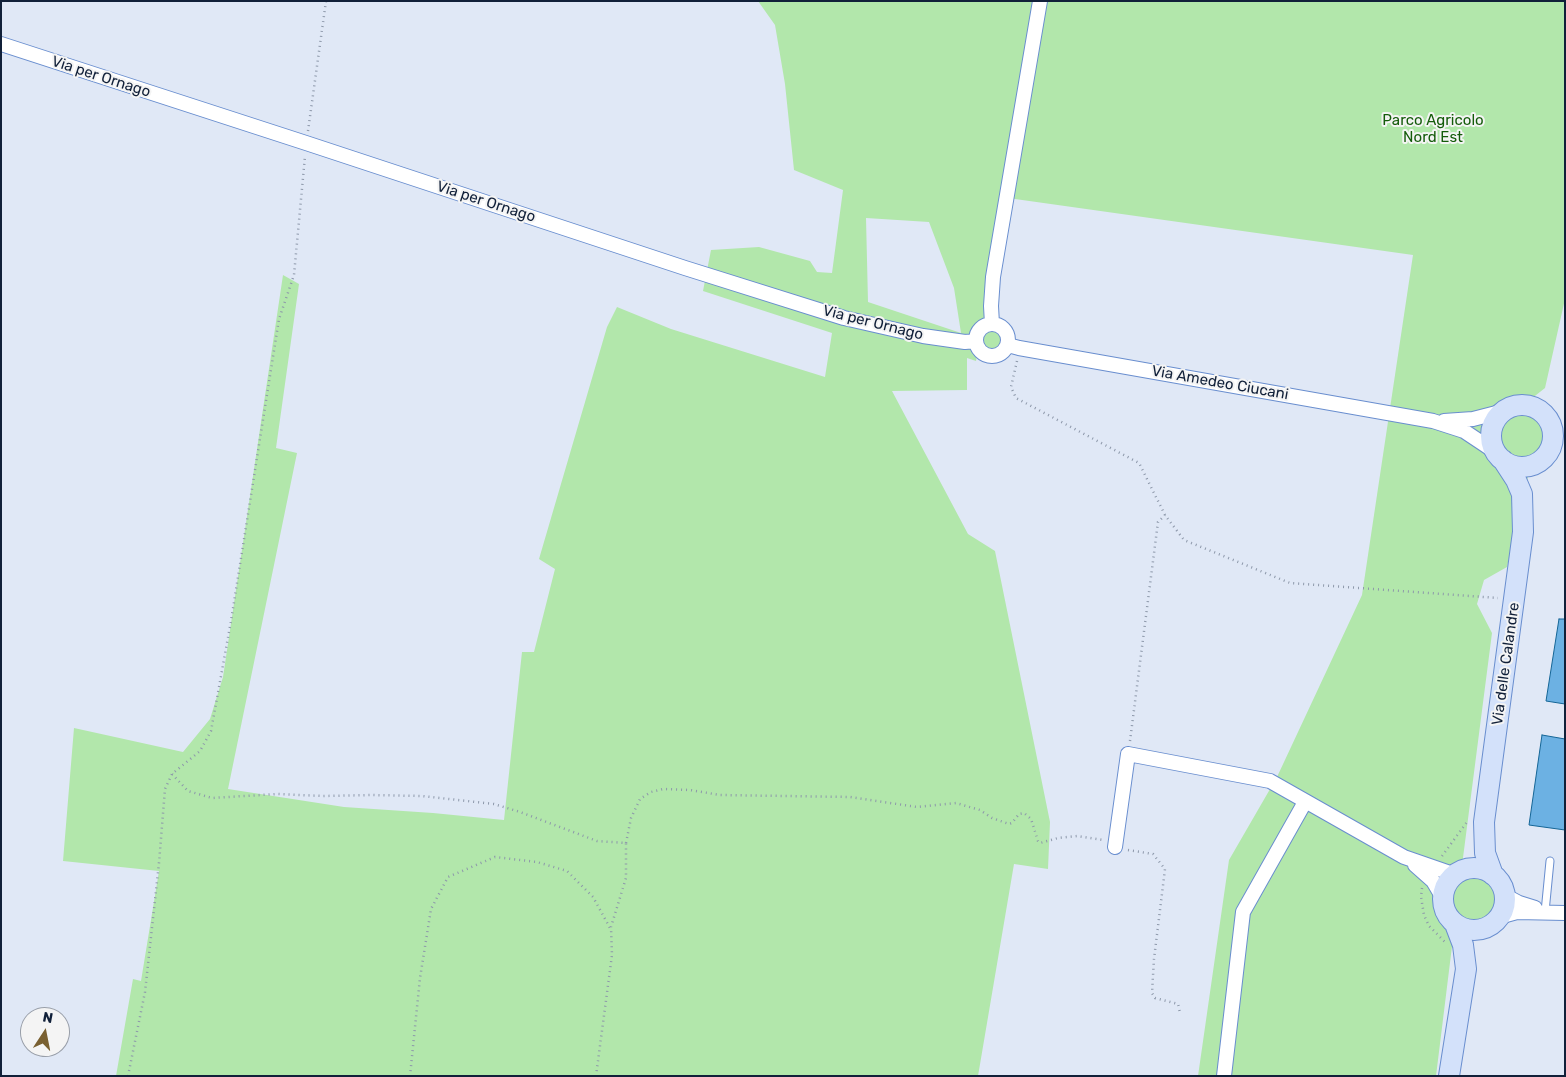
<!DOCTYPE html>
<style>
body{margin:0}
#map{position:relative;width:1566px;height:1077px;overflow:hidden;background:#e0e8f6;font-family:Rubik,sans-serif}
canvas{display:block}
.frame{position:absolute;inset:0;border:2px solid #112039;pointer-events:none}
.north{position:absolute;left:20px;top:1007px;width:50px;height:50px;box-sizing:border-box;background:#f4f4f4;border:1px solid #999fa9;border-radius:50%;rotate:11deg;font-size:14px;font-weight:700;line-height:20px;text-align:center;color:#112039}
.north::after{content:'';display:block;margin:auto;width:18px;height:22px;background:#796031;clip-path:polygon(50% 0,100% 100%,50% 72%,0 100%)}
</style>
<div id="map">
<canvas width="1566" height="1077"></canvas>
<div class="frame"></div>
<div class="north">N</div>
</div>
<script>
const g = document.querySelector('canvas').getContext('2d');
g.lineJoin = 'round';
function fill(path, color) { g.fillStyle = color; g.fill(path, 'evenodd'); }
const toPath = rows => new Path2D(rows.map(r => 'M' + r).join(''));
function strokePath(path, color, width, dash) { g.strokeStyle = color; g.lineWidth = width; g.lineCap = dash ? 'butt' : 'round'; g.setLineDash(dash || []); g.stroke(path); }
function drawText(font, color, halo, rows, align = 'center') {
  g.font = font + ' Rubik,sans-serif'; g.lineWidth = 4; g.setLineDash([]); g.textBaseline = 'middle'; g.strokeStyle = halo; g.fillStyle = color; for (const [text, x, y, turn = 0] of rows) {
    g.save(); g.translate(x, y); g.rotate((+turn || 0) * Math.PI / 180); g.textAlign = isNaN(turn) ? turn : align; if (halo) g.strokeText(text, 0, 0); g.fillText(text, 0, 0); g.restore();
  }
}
const green = toPath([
 [758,1,1565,1,1565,299,1545,388,1526,403,1523,413,1532,415,1540,422,1544,432,1543,443,1539,450,1533,455,1507,567,1484,580,1477,604,1492,633,1460,881,1473,877,1486,881,1495,891,1497,902,1491,914,1480,921,1467,921,1456,914,1436,1076,1198,1076,1229,860,1277,777,1362,595,1413,255,1008,198,976,361,967,358,967,390,892,391,968,534,995,551,1050,822,1048,869,1014,864,978,1076,116,1076,133,979,141,981,159,871,63,861,74,728,183,752,210,719,223,677,283,275,299,284,276,448,297,453,228,789,344,807,433,813,504,820,522,652,534,652,555,569,539,559,607,327,617,307,671,329,825,377,832,333,703,291,711,250,759,247,810,261,817,272,832,273,843,190,794,170,785,84,775,25],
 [866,218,929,222,954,288,961,333,868,302],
 '983 340a9 9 0 1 1 18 0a9 9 0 1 1-18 0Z'
]);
const building = toPath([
 [1559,619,1565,619,1565,704,1546,701,1559,619],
 [1542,735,1565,739,1565,830,1529,825,1542,735]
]);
const path = toPath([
 [308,131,326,1],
 [1017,361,1011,387,1016,398,1139,463,1165,515,1184,540,1290,583,1498,598],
 [1130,741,1158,522,1165,515],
 [172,774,188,791,212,798,277,794,323,796,372,795,422,796,494,804,520,812,597,841,626,843,626,878,611,927,612,955,596,1076],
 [626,843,631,818,640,799,651,792,663,789,690,790,720,795,850,797,917,807,956,803,980,810,992,818,1009,824,1012,823,1019,814,1024,813,1031,819,1038,841,1040,843,1058,838,1077,836,1103,840],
 [1128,850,1153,854,1165,869,1154,959,1152,993,1155,998,1178,1004,1180,1013],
 [1442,856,1467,822],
 [1422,888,1421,897,1424,915,1429,926,1445,942],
 [128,1076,145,992,159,863,165,789,172,774,200,751,211,731,231,621,279,319,294,275,305,156],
 [410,1076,420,978,431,909,448,877,495,857,537,862,567,871,593,897,610,928]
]);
const lane = toPath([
 [1545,912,1550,861]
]);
const street = toPath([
 [1,44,306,143,685,268,844,318,923,336,965,342,976,341],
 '976 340a16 16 0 1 1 32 0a16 16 0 1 1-32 0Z',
 [992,324,991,306,993,277,1040,1],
 [1008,345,1019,348,1433,421,1464,431,1497,453],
 [1444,421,1473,419,1504,411],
 [1115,847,1128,754,1270,781,1404,857,1456,875],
 [1415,865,1433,881,1443,898],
 [1504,895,1519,903,1535,908],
 [1499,917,1517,912,1565,913],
 [1224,1076,1243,912,1305,802]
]);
const secondary = toPath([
 '1491 436a31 31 0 1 1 62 0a31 31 0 1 1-62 0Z',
 '1443 899a31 31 0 1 1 62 0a31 31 0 1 1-62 0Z',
 [1493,875,1485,853,1484,822,1523,532,1522,494,1516,480,1503,460],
 [1449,1076,1466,969,1463,945,1455,924]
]);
const streetNames = [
 ["Via per Ornago",101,77,18],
 ["Via per Ornago",486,202,18],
 ["Via per Ornago",873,323,14],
 ["Via Amedeo Ciucani",1220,383,10],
 ["Via delle Calandre",1506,664,-82]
];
const parkNames = [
 ["Parco Agricolo",1433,121],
 ["Nord Est",1433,138]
];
fill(green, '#b2e7ab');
fill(building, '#6cb1e3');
strokePath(building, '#146596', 1);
strokePath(lane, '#698ecf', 9);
strokePath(street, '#698ecf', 16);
strokePath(secondary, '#698ecf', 22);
strokePath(path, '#8d98aa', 2.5, [1, 4]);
strokePath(lane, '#fff', 7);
strokePath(street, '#fff', 14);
strokePath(secondary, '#d3e1fa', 20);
drawText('15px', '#112039', '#f4f4f4', streetNames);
drawText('15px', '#145c0a', '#f4f4f4', parkNames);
</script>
